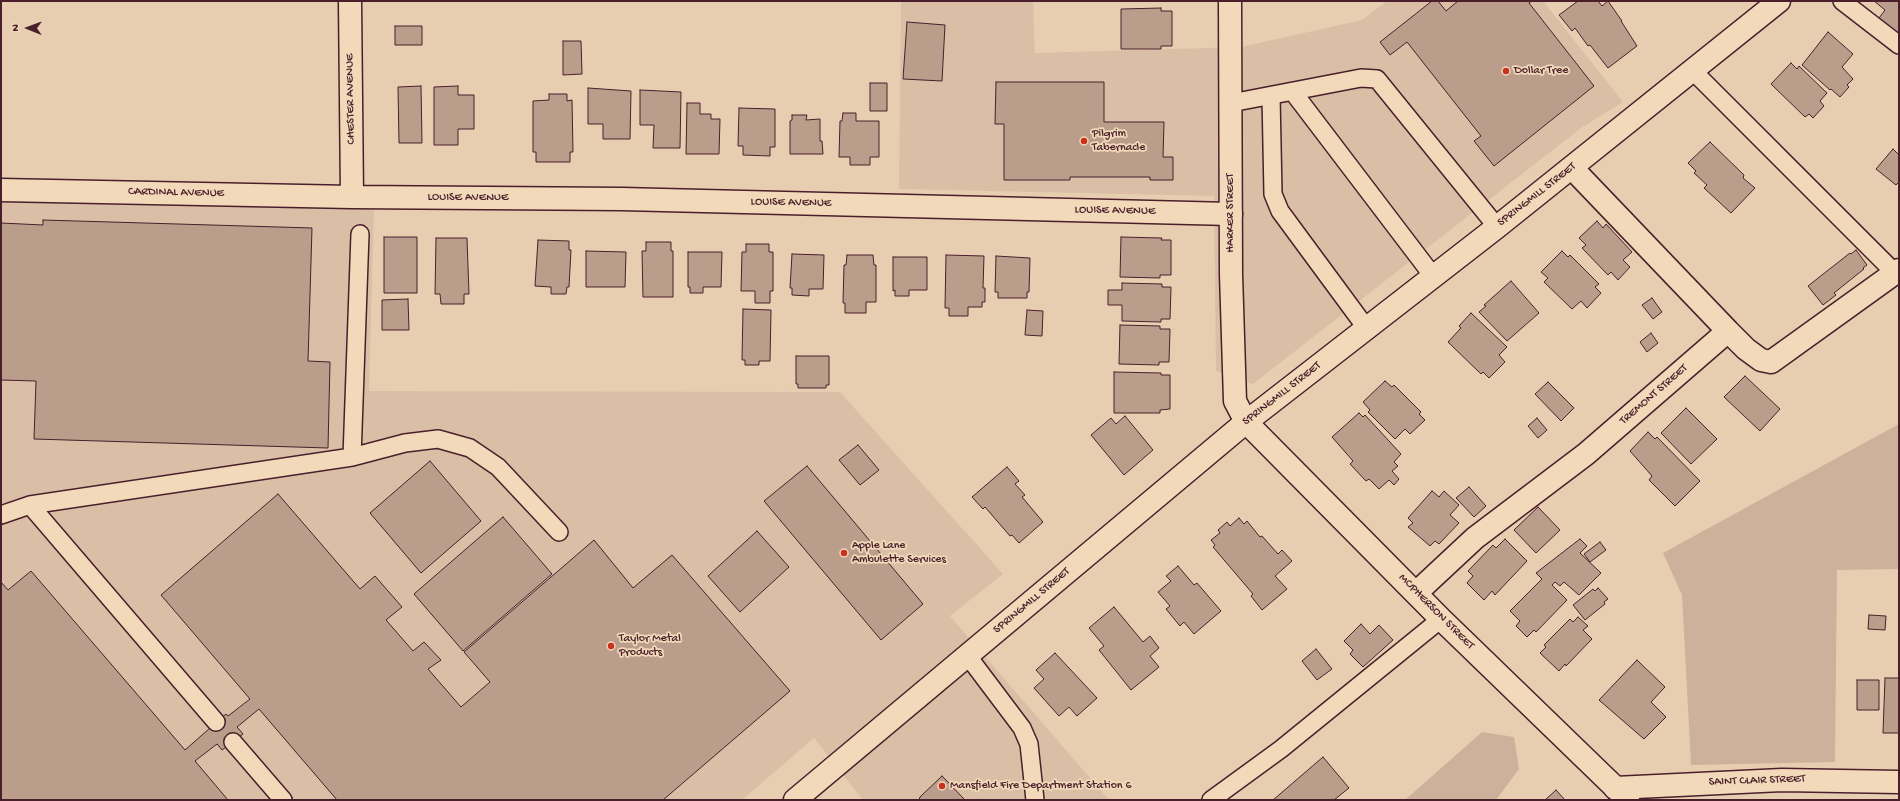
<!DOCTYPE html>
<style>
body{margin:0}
#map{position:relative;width:1900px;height:801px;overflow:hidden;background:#e8ceb1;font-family:"Gochi Hand",sans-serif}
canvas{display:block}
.frame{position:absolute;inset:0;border:2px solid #4a1f2b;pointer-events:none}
.north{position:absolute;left:8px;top:8px;width:40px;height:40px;-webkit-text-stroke:3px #f2d9b9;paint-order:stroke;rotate:271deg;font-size:11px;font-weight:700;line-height:16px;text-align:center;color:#4a1f2b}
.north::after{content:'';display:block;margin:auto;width:14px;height:18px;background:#4a1f2b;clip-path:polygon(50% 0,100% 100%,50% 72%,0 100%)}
</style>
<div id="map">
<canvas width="1900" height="801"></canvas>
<div class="frame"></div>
<div class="north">N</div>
</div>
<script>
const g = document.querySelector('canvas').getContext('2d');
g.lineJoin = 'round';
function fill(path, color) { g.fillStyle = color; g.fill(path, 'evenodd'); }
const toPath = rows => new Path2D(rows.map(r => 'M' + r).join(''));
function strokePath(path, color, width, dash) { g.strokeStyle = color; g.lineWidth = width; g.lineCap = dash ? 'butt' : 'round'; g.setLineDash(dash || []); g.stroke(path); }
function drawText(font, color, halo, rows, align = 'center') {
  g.font = font + ' "Gochi Hand",sans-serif'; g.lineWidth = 3.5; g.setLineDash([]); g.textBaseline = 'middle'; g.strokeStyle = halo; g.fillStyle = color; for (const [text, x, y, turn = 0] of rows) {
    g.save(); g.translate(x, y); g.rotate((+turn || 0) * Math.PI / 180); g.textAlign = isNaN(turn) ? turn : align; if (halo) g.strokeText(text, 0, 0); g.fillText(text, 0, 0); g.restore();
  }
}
const built = toPath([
 [901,1,1033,1,1035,53,1241,47,1362,20,1387,1,1543,1,1623,102,1581,128,1253,384,1216,371,1214,196,899,189],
 [1,201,374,206,369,391,840,392,1003,574,950,616,1109,800,863,800,814,738,742,800,1,800]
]);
const green = toPath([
 [1899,424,1899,569,1837,570,1835,762,1691,765,1682,595,1663,553],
 [1482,732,1514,737,1519,769,1496,800,1405,800]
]);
const building = toPath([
 [1432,1,1438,1,1446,11,1458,1,1532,1,1529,3,1594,86,1494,166,1474,141,1481,136,1407,42,1390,55,1380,42,1432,1],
 [1578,1,1598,1,1602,6,1608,1,1622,21,1621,21,1637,46,1608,68,1590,45,1588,46,1575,28,1572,31,1559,15,1578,1],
 [1874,1,1899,1,1899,34,1879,18,1885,10,1874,1],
 [1161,8,1161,11,1172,11,1172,46,1161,46,1161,49,1121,49,1121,9,1161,8],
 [907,22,945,25,942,81,903,79,907,22],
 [395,26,422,26,422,45,395,45,395,26],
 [1828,32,1853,54,1842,67,1853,79,1847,85,1849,87,1840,97,1831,89,1830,90,1802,65,1828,32],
 [563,41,581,41,582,74,563,75,563,41],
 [1791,63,1797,69,1799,66,1827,93,1820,101,1824,106,1813,118,1809,114,1805,117,1771,84,1791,63],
 [996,82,1104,82,1104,122,1164,122,1163,157,1173,157,1173,180,1150,180,1150,177,1070,177,1070,180,1004,180,1004,124,995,124,996,82],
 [870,83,887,83,887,111,870,111,870,83],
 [421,86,422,143,399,143,398,87,421,86],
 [458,86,458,95,474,95,474,129,458,129,458,145,434,145,434,87,458,86],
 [588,88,631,91,630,139,603,139,603,124,588,124,588,88],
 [640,90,681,92,680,148,653,148,654,125,640,125,640,90],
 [549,94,567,94,567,101,572,100,573,152,570,152,570,162,536,162,536,152,533,152,533,101,549,100,549,94],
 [687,103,700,103,700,114,711,114,711,119,720,119,719,154,686,154,687,103],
 [739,108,775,109,775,147,770,147,770,156,743,155,743,146,738,146,739,108],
 [843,113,856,113,856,121,879,121,879,157,870,157,870,165,850,165,850,157,839,157,840,121,842,121,843,113],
 [792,115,807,115,806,120,820,119,820,141,822,141,823,154,790,154,790,121,792,120,792,115],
 [1710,142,1744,175,1743,178,1755,188,1731,213,1704,188,1707,185,1694,173,1696,171,1688,163,1710,142],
 [1893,149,1899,155,1899,182,1896,185,1876,169,1893,149],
 [43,220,312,228,308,361,330,362,328,448,34,439,36,381,1,380,1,223,43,225,43,220],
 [1597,221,1603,228,1606,224,1632,252,1623,260,1630,267,1618,280,1611,272,1608,275,1582,248,1586,245,1579,238,1597,221],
 [384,237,417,237,417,293,384,293,384,237],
 [1121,237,1162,238,1161,240,1171,240,1171,275,1160,275,1160,278,1120,277,1121,237],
 [436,238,467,238,469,294,464,294,464,304,441,304,440,294,435,294,436,238],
 [538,240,569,241,569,250,571,250,569,287,567,287,566,294,551,294,551,287,535,286,538,240],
 [646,242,671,242,671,251,673,251,673,297,643,297,642,251,646,251,646,242],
 [746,244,769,244,769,252,773,252,773,291,770,291,770,303,755,303,755,291,741,291,742,252,746,252,746,244],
 [1856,250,1867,265,1863,268,1864,269,1834,293,1836,295,1823,305,1808,286,1850,253,1851,254,1856,250],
 [586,251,626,252,625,287,586,287,586,251],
 [1562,251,1568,257,1570,255,1599,284,1595,287,1601,293,1587,308,1581,301,1572,309,1544,282,1548,278,1541,272,1562,251],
 [688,252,722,252,721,287,703,287,703,293,690,293,690,287,688,287,688,252],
 [792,254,824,255,823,289,809,289,809,296,792,295,792,288,790,288,792,254],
 [847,255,873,255,874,265,876,265,876,302,866,302,866,313,845,313,845,303,843,303,844,265,846,265,847,255],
 [946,255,984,256,983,288,985,288,985,302,982,302,982,307,968,307,968,316,949,316,949,308,945,308,946,255],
 [996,256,1030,258,1029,292,1027,292,1027,298,998,298,998,292,995,292,996,256],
 [893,257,927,257,927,290,909,290,909,296,895,296,895,290,893,291,893,257],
 [1511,281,1539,313,1507,341,1479,312,1486,306,1484,305,1511,281],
 [1122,283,1162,284,1162,287,1171,287,1170,319,1161,319,1161,322,1122,321,1122,305,1108,305,1108,290,1122,290,1122,283],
 [1652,298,1662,312,1653,319,1642,305,1652,298],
 [408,299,409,330,382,330,382,300,408,299],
 [743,309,771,310,770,361,759,361,759,365,745,365,745,360,742,360,743,309],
 [1027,310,1043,311,1042,336,1025,335,1027,310],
 [1471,313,1507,347,1499,355,1505,362,1489,378,1483,372,1481,374,1448,342,1461,328,1459,326,1471,313],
 [1120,325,1160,326,1160,329,1170,329,1169,362,1159,362,1159,365,1119,364,1120,325],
 [1651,333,1658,343,1647,352,1640,342,1651,333],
 [796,356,829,356,829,385,826,385,826,388,798,388,798,384,796,384,796,356],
 [1114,372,1161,373,1161,375,1170,375,1170,409,1160,410,1160,413,1114,413,1114,372],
 [1745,376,1780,409,1760,431,1724,397,1745,376],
 [1385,381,1392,387,1394,385,1421,412,1419,414,1425,420,1410,434,1405,429,1395,439,1368,412,1370,410,1363,402,1385,381],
 [1548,382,1574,408,1561,421,1535,394,1548,382],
 [1686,408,1717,439,1691,464,1661,433,1686,408],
 [1359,413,1363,417,1365,415,1401,454,1394,462,1398,466,1392,471,1399,479,1394,485,1389,480,1379,489,1369,479,1366,481,1350,464,1353,461,1332,437,1359,413],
 [1125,416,1153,450,1124,475,1091,435,1111,418,1116,424,1125,416],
 [1537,418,1547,430,1538,438,1528,426,1537,418],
 [1648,432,1655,439,1657,437,1700,481,1675,506,1649,480,1652,476,1630,451,1648,432],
 [858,445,879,470,860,485,839,460,858,445],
 [430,461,481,521,421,573,370,513,430,461],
 [807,466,923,604,881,640,764,501,807,466],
 [1007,467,1019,481,1015,484,1025,495,1022,497,1043,522,1019,543,1012,535,1010,536,985,507,983,509,972,497,1007,467],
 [1469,487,1486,506,1474,517,1456,498,1469,487],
 [1432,491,1439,497,1444,491,1459,505,1450,515,1459,523,1439,544,1435,541,1430,546,1408,527,1413,523,1408,518,1432,491],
 [278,494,360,589,375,576,402,607,386,620,413,651,424,642,441,660,428,669,461,707,490,682,464,652,594,540,633,588,672,555,790,691,663,800,337,800,259,709,237,727,243,734,233,742,222,750,217,744,195,761,228,800,1,800,1,582,8,590,31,571,185,750,226,714,228,716,250,699,161,595,278,494],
 [1538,507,1560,530,1536,553,1514,530,1538,507],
 [503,517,552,574,463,651,414,594,503,517],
 [1239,518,1244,524,1247,521,1260,537,1262,536,1278,554,1282,550,1292,561,1275,576,1287,589,1262,610,1251,596,1253,594,1213,547,1215,545,1211,540,1220,533,1218,530,1227,522,1230,526,1239,518],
 [757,531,789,567,740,612,708,576,757,531],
 [1505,539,1527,561,1495,595,1492,591,1484,600,1467,583,1473,576,1468,571,1493,545,1496,548,1505,539],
 [1580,539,1587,546,1580,553,1601,573,1579,595,1564,582,1560,586,1555,582,1552,585,1567,600,1536,632,1534,630,1527,637,1516,626,1520,621,1510,611,1542,579,1536,573,1580,539],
 [1600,542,1606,550,1590,562,1584,554,1600,542],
 [1178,566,1194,585,1197,583,1221,611,1194,634,1184,622,1180,626,1166,609,1170,606,1158,592,1171,581,1166,576,1178,566],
 [1598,588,1608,599,1604,602,1605,604,1585,620,1573,605,1593,589,1595,591,1598,588],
 [1114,607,1143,642,1150,636,1159,648,1150,656,1159,667,1131,690,1099,650,1104,646,1089,628,1114,607],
 [1869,615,1886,616,1885,630,1868,629,1869,615],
 [1578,617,1588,626,1583,630,1592,639,1566,666,1565,664,1559,671,1540,653,1546,647,1544,645,1570,619,1573,622,1578,617],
 [1361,624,1370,634,1379,625,1393,640,1363,667,1350,654,1353,650,1344,641,1361,624],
 [1316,649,1332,669,1317,680,1302,661,1316,649],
 [1055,653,1097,698,1077,716,1069,707,1059,716,1034,688,1044,679,1036,670,1055,653],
 [1637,660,1665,687,1651,702,1666,717,1644,739,1599,700,1637,660],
 [1885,678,1899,678,1899,733,1883,733,1885,678],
 [1857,680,1879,680,1879,710,1857,710,1857,680],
 [1323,757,1349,788,1334,800,1273,800,1323,757],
 [942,776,965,800,919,800,920,797,942,776],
 [1556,790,1565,800,1545,800,1556,790]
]);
const lane = toPath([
 [1842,1,1899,45],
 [1693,71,1895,273],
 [1293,92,1433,276],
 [1271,96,1273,194,1280,211,1367,329],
 [1231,103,1361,78,1377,79,1497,227],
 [352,457,360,234],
 [30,505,216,722],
 [1,515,30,505,352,457,405,443,438,439,470,448,498,467,559,532],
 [967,655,1022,728,1029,744,1035,800],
 [233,742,283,800],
 [1211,800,1281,749,1441,619]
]);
const street = toPath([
 [350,1,352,197],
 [1572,168,1728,331],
 [1,190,352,197,622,199,1231,214],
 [1416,593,1475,538,1586,454,1728,331,1746,349,1761,360,1771,362,1899,270],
 [1615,788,1782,780,1899,782]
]);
const secondary = toPath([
 [1230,1,1231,274,1235,401,1246,422,1441,619,1628,800]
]);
const primary = toPath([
 [795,800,1246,422,1497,227,1779,1]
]);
const markers = [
 [1506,71,4,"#c8321e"],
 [1084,141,4,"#c8321e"],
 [844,553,4,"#c8321e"],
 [611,646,4,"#c8321e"],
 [942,786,4,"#c8321e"]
];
const poiNames = [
 ["Dollar Tree",1514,71],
 ["Pilgrim",1092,134],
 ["Tabernacle",1092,148],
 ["Apple Lane",852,546],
 ["Ambulette Services",852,560],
 ["Taylor Metal",619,639],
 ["Products",619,653],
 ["Mansfield Fire Department Station 6",950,786]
];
const streetNames = [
 ["CHESTER AVENUE",351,99,-91],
 ["CARDINAL AVENUE",176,193,1],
 ["SPRINGMILL STREET",1537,195,-38],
 ["LOUISE AVENUE",468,198],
 ["LOUISE AVENUE",791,203,1],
 ["LOUISE AVENUE",1115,211,1],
 ["HARKER STREET",1231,213,-90],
 ["SPRINGMILL STREET",1282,394,-38],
 ["TREMONT STREET",1654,395,-41],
 ["SPRINGMILL STREET",1032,601,-40],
 ["MCPHERSON STREET",1436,612,45],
 ["SAINT CLAIR STREET",1757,781,-2]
];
fill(built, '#dabfa6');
fill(green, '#ceb19a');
fill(building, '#bb9d8c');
strokePath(building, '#4a1f2b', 1);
strokePath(lane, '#4a1f2b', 20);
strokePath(street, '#4a1f2b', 25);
strokePath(secondary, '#4a1f2b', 25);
strokePath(primary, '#4a1f2b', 25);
strokePath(lane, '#f2d9b9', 17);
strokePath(street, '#f2d9b9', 22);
strokePath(secondary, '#f2d9b9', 22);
strokePath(primary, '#f2d9b9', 22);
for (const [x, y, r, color] of markers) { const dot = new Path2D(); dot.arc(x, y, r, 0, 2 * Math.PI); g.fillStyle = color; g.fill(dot); strokePath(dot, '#f2d9b9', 1.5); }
drawText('12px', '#4a1f2b', '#f2d9b9', poiNames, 'left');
drawText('12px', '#4a1f2b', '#f2d9b9', streetNames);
</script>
